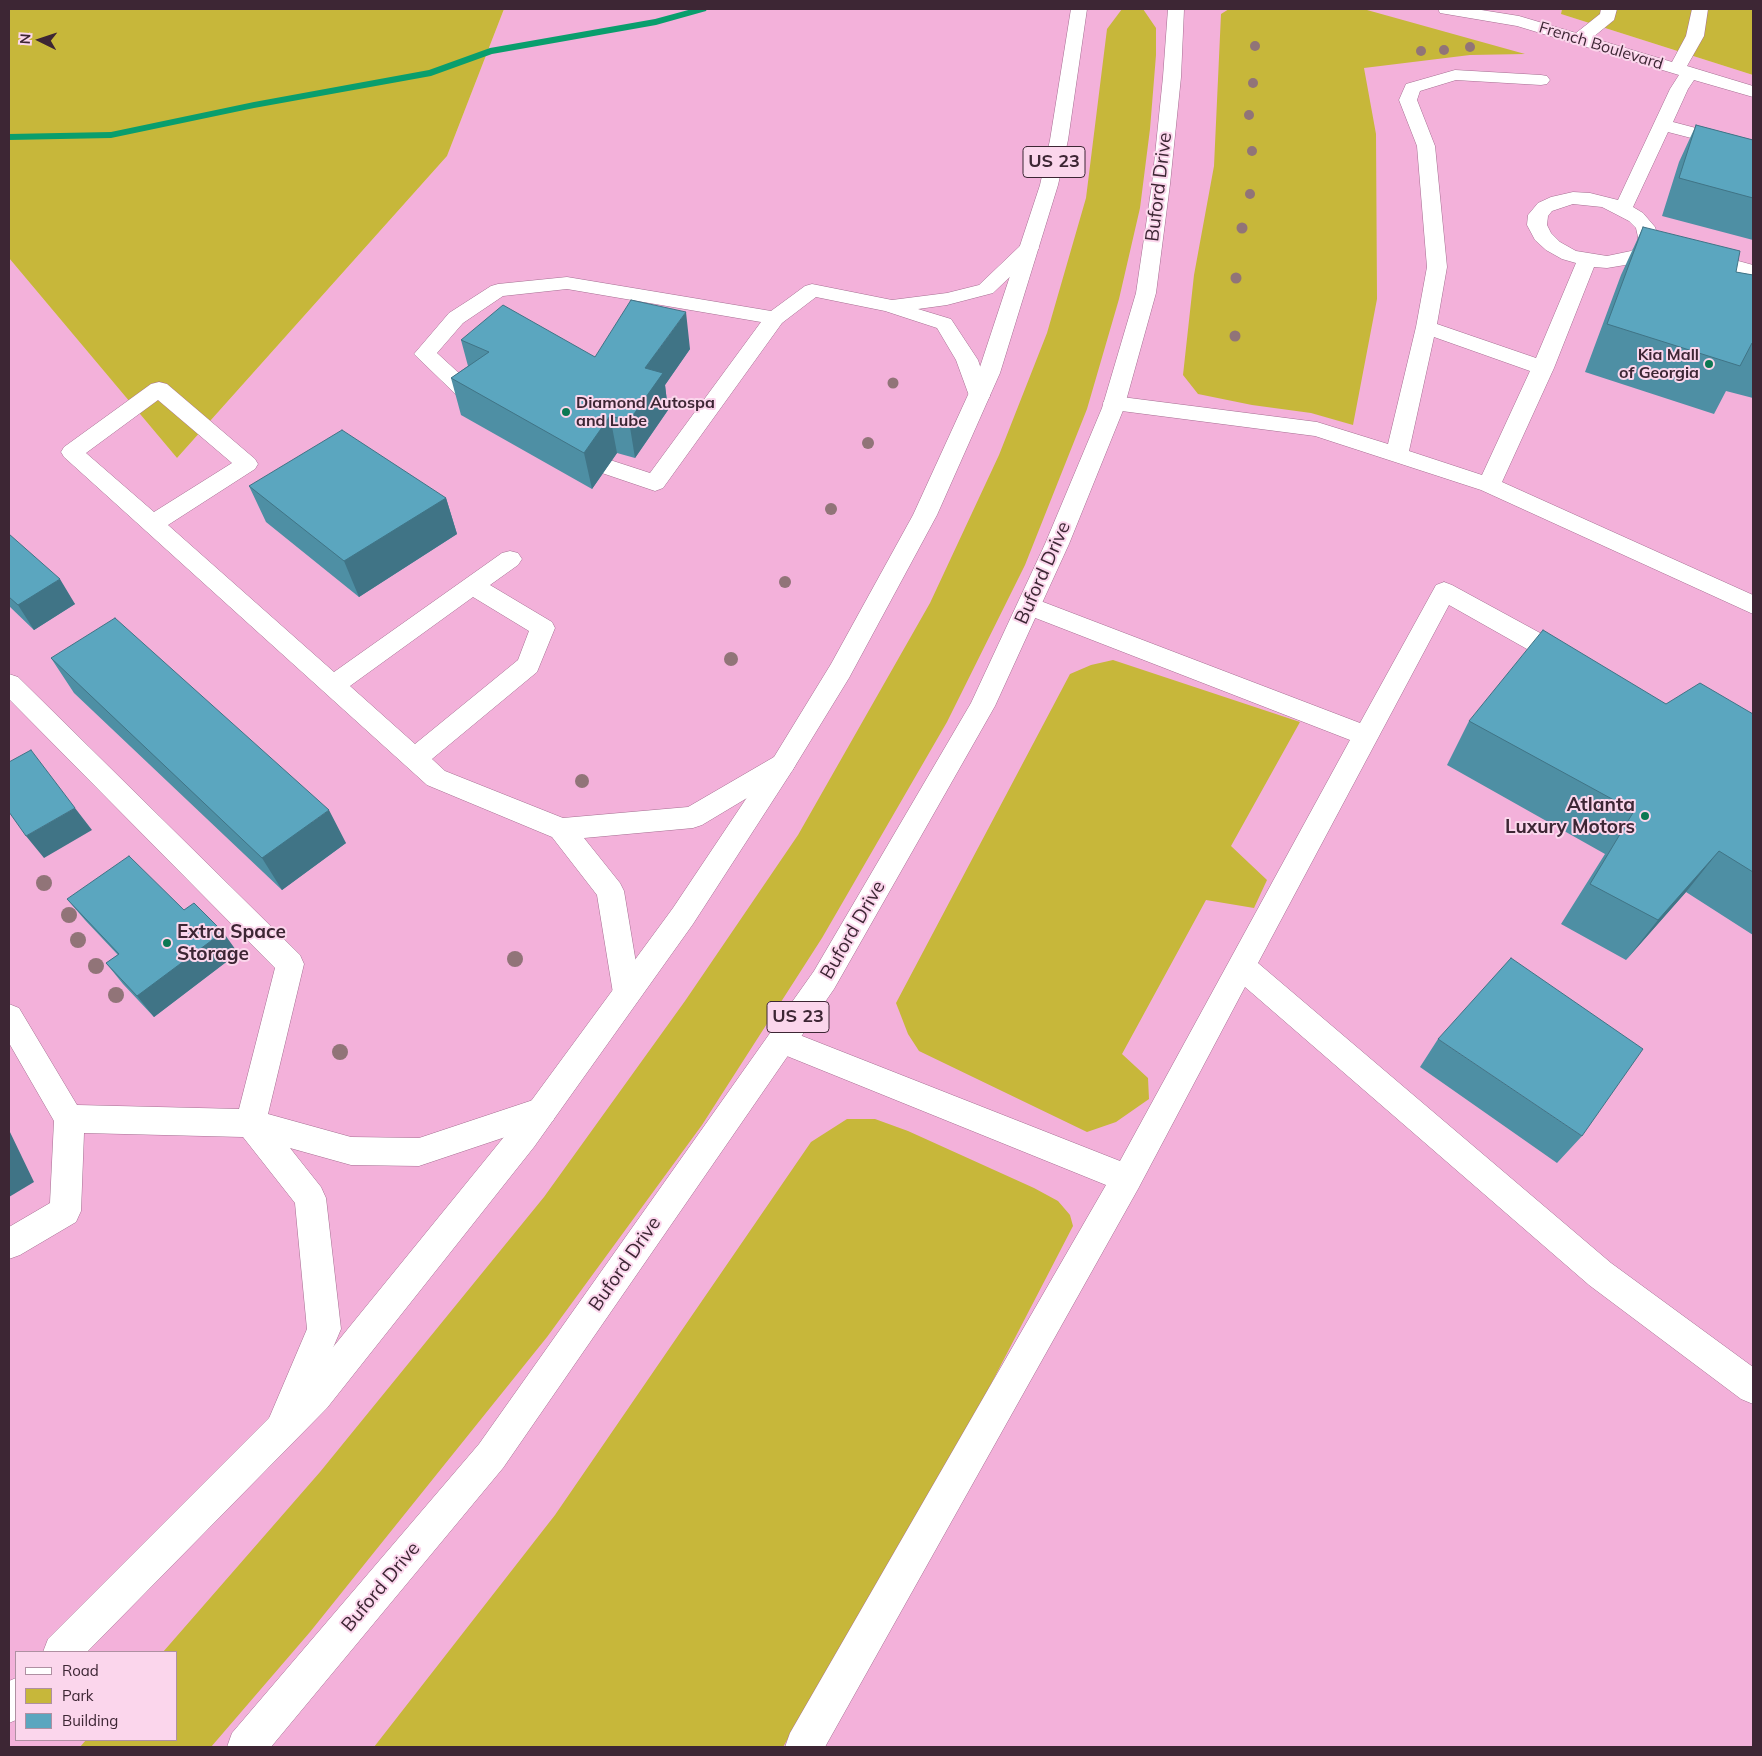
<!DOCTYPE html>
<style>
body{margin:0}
#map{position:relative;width:1762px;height:1756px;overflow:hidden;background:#fdc0e5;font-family:Mulish,sans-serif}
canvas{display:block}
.frame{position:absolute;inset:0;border:10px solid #3d2634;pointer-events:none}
.legend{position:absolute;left:15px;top:1651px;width:162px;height:90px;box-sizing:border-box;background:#fbd6ec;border:1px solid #af90a2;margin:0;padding:6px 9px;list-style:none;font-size:15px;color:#3d2634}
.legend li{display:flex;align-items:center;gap:10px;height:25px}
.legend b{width:25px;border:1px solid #af90a2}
.north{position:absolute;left:15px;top:15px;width:50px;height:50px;-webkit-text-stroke:4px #fbd6ec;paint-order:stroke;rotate:274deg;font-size:14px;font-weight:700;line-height:20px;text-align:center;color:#3d2634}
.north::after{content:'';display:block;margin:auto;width:18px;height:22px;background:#3d2634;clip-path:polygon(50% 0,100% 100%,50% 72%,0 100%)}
</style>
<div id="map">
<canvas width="1762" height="1756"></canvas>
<div class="frame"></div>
<ul class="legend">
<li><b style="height:6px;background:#fff"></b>Road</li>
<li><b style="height:14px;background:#c7b73a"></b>Park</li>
<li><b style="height:14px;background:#5ba6bf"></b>Building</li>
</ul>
<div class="north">N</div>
</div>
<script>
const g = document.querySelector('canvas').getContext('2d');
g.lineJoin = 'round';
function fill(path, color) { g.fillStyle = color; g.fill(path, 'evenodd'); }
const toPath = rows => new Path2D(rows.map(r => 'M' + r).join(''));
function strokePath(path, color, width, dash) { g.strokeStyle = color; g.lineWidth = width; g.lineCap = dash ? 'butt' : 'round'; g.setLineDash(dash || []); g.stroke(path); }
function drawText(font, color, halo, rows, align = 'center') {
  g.font = font + ' Mulish,sans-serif'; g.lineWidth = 4; g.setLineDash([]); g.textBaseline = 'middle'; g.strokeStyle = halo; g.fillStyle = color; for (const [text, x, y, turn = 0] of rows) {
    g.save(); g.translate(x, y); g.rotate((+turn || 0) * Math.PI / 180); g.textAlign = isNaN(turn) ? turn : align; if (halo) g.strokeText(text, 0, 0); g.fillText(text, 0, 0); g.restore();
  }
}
const built = toPath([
 [504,9,1562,9,1561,14,1753,75,1753,1747,9,1747,9,258,177,458,447,156],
 [16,1652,176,1652,176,1740,16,1740]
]);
const green = toPath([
 [9,9,504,9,447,156,177,458,9,258],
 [1122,9,1143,9,1156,28,1156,55,1150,129,1140,208,1119,299,1087,409,1025,565,947,722,822,938,702,1125,547,1337,310,1632,211,1747,80,1747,86,1740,176,1740,176,1652,163,1652,320,1472,544,1197,685,1001,798,835,930,603,999,455,1047,333,1086,198,1107,29],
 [1229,9,1367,10,1525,54,1470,55,1364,68,1376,134,1377,299,1353,425,1311,413,1252,405,1198,394,1183,375,1194,275,1214,166,1221,14],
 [1562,9,1753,9,1753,75,1561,14],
 [1113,660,1300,722,1231,846,1267,880,1254,908,1206,900,1122,1054,1148,1078,1149,1099,1116,1122,1087,1132,919,1051,908,1034,896,1003,1070,674,1091,665],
 [847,1119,875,1119,908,1131,1034,1188,1058,1201,1070,1215,1073,1226,976,1413,783,1747,374,1747,555,1515,811,1142]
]);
const stream = toPath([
 [692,9,707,9,706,11,656,25,492,54,431,76,254,108,111,138,9,140,9,134,111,132,254,102,429,70,490,48,655,19,692,9]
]);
const minor = toPath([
 [1438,9,1475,9,1519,16,1576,33,1600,14,1601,9,1617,9,1614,20,1592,38,1672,62,1686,36,1692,9,1708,9,1704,36,1687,66,1753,86,1753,97,1694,80,1688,89,1673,122,1753,143,1753,154,1668,132,1633,207,1643,213,1655,227,1658,237,1657,246,1645,259,1631,264,1607,268,1594,267,1554,368,1502,482,1753,595,1753,614,1481,490,1315,436,1114,410,1106,408,1103,403,1106,398,1114,396,1317,422,1388,444,1416,327,1427,267,1417,146,1399,100,1406,84,1455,70,1541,75,1547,76,1550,80,1547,84,1541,85,1456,80,1420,91,1417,100,1435,146,1447,267,1437,324,1536,358,1576,263,1562,259,1546,250,1535,240,1527,225,1528,215,1538,203,1551,197,1573,192,1590,193,1618,200,1670,89,1679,75,1517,26,1446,14,1440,13,1438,9],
 [1573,204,1602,207,1629,221,1636,228,1638,237,1637,245,1631,251,1607,256,1576,251,1560,242,1551,233,1547,225,1548,216,1552,211,1573,204],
 [1434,337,1530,371,1482,475,1409,451,1434,337],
 [1029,242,1036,244,1039,248,1036,252,993,293,947,305,918,309,951,319,978,360,990,396,987,401,979,403,971,401,956,360,937,328,885,311,816,297,782,323,663,488,655,491,599,472,596,467,599,462,607,459,650,473,761,322,567,289,503,296,463,323,437,353,486,398,489,403,486,408,478,410,470,408,414,354,449,313,491,286,498,284,567,277,771,311,805,286,812,284,892,300,947,293,979,285,1022,244,1029,242],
 [1702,251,1753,265,1753,277,1695,261,1692,257,1695,253,1702,251],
 [159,382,167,384,255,459,258,464,255,469,168,525,334,672,502,553,510,551,518,553,522,559,518,565,490,585,552,622,555,628,537,672,432,759,445,771,563,818,688,807,774,757,783,754,792,757,796,764,792,771,702,825,693,828,584,838,620,883,624,891,641,993,637,1002,627,1006,617,1002,613,993,597,895,552,837,427,785,64,457,61,452,64,447,151,384,159,382],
 [158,400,232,463,154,512,86,453,158,400],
 [473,597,529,631,518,660,415,744,350,686,473,597],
 [1444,582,1452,585,1575,652,1578,659,1575,666,1566,668,1557,666,1449,605,1258,963,1611,1263,1753,1367,1753,1404,1741,1399,1589,1285,1245,987,1138,1189,825,1747,785,1747,790,1733,1106,1185,772,1050,767,1041,772,1032,782,1028,792,1032,1120,1161,1350,740,1020,612,1017,606,1020,600,1029,597,1038,600,1360,723,1436,585,1444,582],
 [9,674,18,677,300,955,304,964,268,1114,351,1137,419,1138,542,1097,553,1101,557,1111,553,1121,419,1166,351,1165,290,1148,321,1187,326,1198,341,1329,296,1435,284,1440,272,1435,267,1423,307,1329,295,1203,243,1137,84,1133,81,1211,76,1222,20,1255,9,1259,9,1227,50,1203,54,1121,9,1043,9,1004,19,1008,77,1105,239,1109,275,968,9,699,9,674]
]);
const highway = toPath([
 [1071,9,1087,9,1068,140,1058,185,1000,373,937,515,849,678,792,771,693,924,534,1147,327,1408,87,1652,43,1652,48,1639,303,1384,512,1127,673,908,774,757,831,664,913,515,978,373,1040,185,1050,140,1071,9],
 [1168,9,1184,9,1181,77,1170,184,1156,293,1124,408,1069,544,995,706,834,989,503,1468,271,1747,227,1747,232,1733,479,1444,814,971,971,703,1045,544,1102,408,1136,293,1152,184,1163,77,1168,9],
 [16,1678,16,1720,9,1723,9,1681,16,1678]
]);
const trees = [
 [1255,46,5],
 [1470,47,5],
 [1444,50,5],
 [1421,51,5],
 [1253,83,5],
 [1249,115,5],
 [1252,151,5],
 [1250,194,5],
 [1242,228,5.5],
 [1236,278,5.5],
 [1235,336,5.5],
 [893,383,5.5],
 [868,443,6],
 [831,509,6],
 [785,582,6],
 [731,659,7],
 [582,781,7],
 [44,883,8],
 [69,915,8],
 [78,940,8],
 [515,959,8],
 [96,966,8],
 [116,995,8],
 [340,1052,8]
];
const wall = toPath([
 [1696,125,1753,140,1753,240,1662,216,1679,162],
 [1643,227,1736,272,1753,275,1753,398,1726,391,1714,414,1585,372,1621,275],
 [461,340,595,357,690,349,665,385,668,410,635,458,617,453,592,489,461,415,451,378,468,366],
 [249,486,446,498,457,534,359,597,266,522],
 [9,534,75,604,34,630,9,606],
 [51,658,346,843,282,890,74,693],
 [1666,704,1753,714,1753,935,1686,892,1626,960,1561,924,1605,854,1447,765,1469,721],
 [67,899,184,910,238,953,154,1017,123,984,106,963,118,955,85,920],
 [1438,1039,1582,1136,1557,1163,1420,1067]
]);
const shadedWall = toPath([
 [686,312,690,349,665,385,668,410,635,458,629,421,645,368],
 [610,416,617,453,592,489,584,453],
 [446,498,457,534,359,597,344,561],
 [60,579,75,604,34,630,18,605],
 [75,808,92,830,44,858,26,836],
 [329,810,346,843,282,890,262,858],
 [1719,851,1686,892,1626,960,1658,920],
 [223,932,238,953,154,1017,137,996],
 [9,1130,34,1182,9,1197]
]);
const building = toPath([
 [1696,125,1753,140,1753,198,1679,178,1696,125],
 [1643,227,1740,251,1736,272,1753,275,1753,343,1752,343,1740,366,1607,324,1643,227],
 [631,300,686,312,645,368,663,373,629,421,610,416,584,453,451,378,489,352,461,340,503,305,595,357,631,300],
 [342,430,446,498,344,561,249,486,342,430],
 [9,534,60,579,18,605,9,597,9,534],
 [115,618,329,810,262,858,51,658,115,618],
 [1543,630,1666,704,1700,683,1753,714,1753,872,1719,851,1658,920,1590,884,1634,811,1469,721,1543,630],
 [31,750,75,808,26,836,9,812,9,762,31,750],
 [129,856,184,910,194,903,223,932,137,996,106,963,119,954,67,899,129,856],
 [1511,958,1643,1049,1582,1136,1438,1039,1511,958]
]);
const markers = [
 [1709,364,5,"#0c7852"],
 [566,412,5,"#0c7852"],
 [1645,816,5,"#0c7852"],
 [167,943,5,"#0c7852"]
];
const farStreetnames = [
 ["French Boulevard",1601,46,17]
];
const farPoinames = [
 ["Kia Mall",1699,355],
 ["of Georgia",1699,373],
 ["Diamond Autospa",576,403,"left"],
 ["and Lube",576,421,"left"]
];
const shields = [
 [1054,162,62],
 [798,1017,62]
];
const shieldNames = [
 ["US 23",1054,162],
 ["US 23",798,1017]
];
const streetNames = [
 ["Buford Drive",1159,187,-83],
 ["Buford Drive",1043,573,-66],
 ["Buford Drive",853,930,-60],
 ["Buford Drive",625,1264,-55],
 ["Buford Drive",381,1587,-50]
];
const poiNames = [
 ["Atlanta",1635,805],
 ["Luxury Motors",1635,827],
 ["Extra Space",177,932,"left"],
 ["Storage",177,954,"left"]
];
fill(built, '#f3b1da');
fill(green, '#c7b73a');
fill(stream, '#099e6d');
strokePath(minor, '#a66f92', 1);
strokePath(highway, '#a66f92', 1);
fill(minor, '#fff');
fill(highway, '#fff');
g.fillStyle = '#917478';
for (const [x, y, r] of trees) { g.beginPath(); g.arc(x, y, r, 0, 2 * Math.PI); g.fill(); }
fill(wall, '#4e8fa4');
fill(shadedWall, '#407486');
fill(building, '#5ba6bf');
strokePath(building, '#407486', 1);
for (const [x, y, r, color] of markers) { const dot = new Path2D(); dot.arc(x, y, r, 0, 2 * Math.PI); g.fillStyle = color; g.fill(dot); strokePath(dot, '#fbd6ec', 2); }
drawText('16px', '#3d2634', '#fbd6ec', farStreetnames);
drawText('bold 16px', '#3d2634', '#fbd6ec', farPoinames, 'right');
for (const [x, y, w] of shields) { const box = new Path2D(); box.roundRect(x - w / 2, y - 15.5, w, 31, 4); g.fillStyle = '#fbd6ec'; g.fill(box); strokePath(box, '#3d2634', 1); }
drawText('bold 18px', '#3d2634', null, shieldNames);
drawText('19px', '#3d2634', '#fbd6ec', streetNames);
drawText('bold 19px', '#3d2634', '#fbd6ec', poiNames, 'right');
</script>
